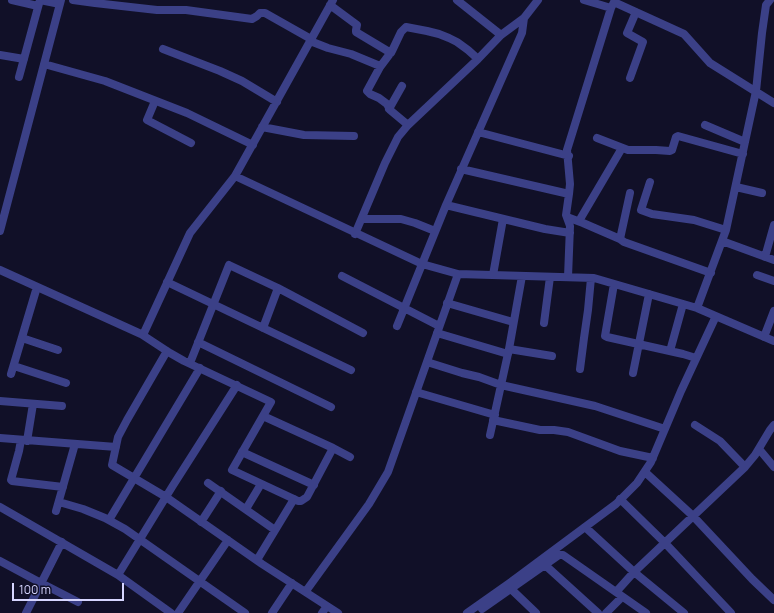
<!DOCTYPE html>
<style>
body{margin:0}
#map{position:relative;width:774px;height:613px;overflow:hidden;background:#111028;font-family:Manrope,sans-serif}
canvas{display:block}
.scale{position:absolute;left:12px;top:583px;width:112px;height:18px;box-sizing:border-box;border:2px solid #d7d6ff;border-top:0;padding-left:5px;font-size:12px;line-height:14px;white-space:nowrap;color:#d7d6ff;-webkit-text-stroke:3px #111028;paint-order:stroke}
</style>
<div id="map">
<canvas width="774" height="613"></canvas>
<div class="scale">100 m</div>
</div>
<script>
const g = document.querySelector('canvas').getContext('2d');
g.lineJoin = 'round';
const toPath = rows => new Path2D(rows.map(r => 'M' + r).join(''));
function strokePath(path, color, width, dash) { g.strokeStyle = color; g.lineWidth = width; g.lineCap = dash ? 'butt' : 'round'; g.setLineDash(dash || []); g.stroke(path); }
const minor = toPath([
 [12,0,38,6],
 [40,0,60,4],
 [73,0,95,3,157,10,186,10,252,19,257,16,260,13,265,13,311,39],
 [584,0,611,8],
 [770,0,766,5,762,33,756,91,726,230,697,308,774,341],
 [330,5,357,25,356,30,356,32,391,53],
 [524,18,538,0],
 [310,41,328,48,351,54,380,66],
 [163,49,220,71,242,81,277,102],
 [0,55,24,59],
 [44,64,105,81,187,113,253,145],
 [19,77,40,0],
 [630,78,643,42,627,33,636,12],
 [155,101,147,120,191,143],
 [389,109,402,86],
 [408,125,390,110,387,104,379,98,370,94,367,91,380,67,392,51,401,32,406,27,427,31,439,34,449,38,457,42,468,50,478,59],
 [705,125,745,142],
 [262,127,304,135,354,136],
 [478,132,569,156],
 [597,138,628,150,656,150,670,151,672,150,676,137,678,136,743,154],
 [461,169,569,194,570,184,567,150,611,8,614,2,684,34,710,63,774,103],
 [235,176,333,0],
 [650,182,641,210,652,214,694,220,726,230],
 [736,187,762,193],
 [446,205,545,229,570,233],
 [567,217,583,223,620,239,624,242,711,273],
 [362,219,401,219,415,223,435,231],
 [579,221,622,148],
 [0,231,61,0],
 [355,234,385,163,398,137,408,125,478,59,501,35],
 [620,239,630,193],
 [722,241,774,260],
 [765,257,774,225],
 [0,270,141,334,170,353,184,361,271,402,232,470,294,499,298,501,301,501,307,497,333,448],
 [493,275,503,219],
 [757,275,774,281],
 [342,276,439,326],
 [568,277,570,226,566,215,569,194],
 [167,282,351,370],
 [614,284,605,336,607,337,683,354,696,358],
 [447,303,513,322],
 [544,323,550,277],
 [397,326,446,205,522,33,524,18,501,35,457,0],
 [263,328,278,288],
 [437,333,508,354],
 [143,335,190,233,235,176,422,264,458,274,594,278,697,308],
 [764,337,774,311],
 [22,338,58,350],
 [198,342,331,407],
 [509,349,552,356],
 [167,351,127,420,118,437,112,465,166,497,262,564,338,613],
 [670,351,683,304],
 [427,362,462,373,479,377,501,385,595,406,665,429],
 [190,363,229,265,278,288,363,333],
 [14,366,66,383],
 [580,369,584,338,588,310,591,278],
 [633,373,649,294],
 [11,374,37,287],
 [416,392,495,415],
 [0,401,62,406],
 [263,416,333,448,350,457],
 [493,420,540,430,554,430,568,432,620,451,653,458],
 [695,425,720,441,745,467],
 [490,435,509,349,522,276],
 [0,438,116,447],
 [21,440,19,451,11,480,12,481,63,487],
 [27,441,33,404],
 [759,449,774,467],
 [242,452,314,485],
 [645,472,693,516,752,579,774,600],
 [208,483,275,530],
 [620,499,665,543,731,613],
 [59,502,83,509,105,518,125,529,245,613],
 [0,507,118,575,171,613],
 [246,509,261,484],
 [56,511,75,444],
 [109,520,200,368],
 [201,522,221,491],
 [585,527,634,572,684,613],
 [257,560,294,499],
 [0,561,41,583,78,602],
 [545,565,598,613],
 [118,575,172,487,237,385],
 [511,589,536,613],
 [306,591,369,504,388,472,458,274],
 [616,592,634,572,745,467,755,455,770,430,774,425],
 [482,609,559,555,563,555,646,613],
 [26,613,62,542],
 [178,613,228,540],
 [272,613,292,583],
 [322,613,327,606],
 [467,613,511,582,616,504,637,483,651,462,681,391,716,316],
 [606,613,622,597]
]);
strokePath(minor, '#3b4087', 8);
</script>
